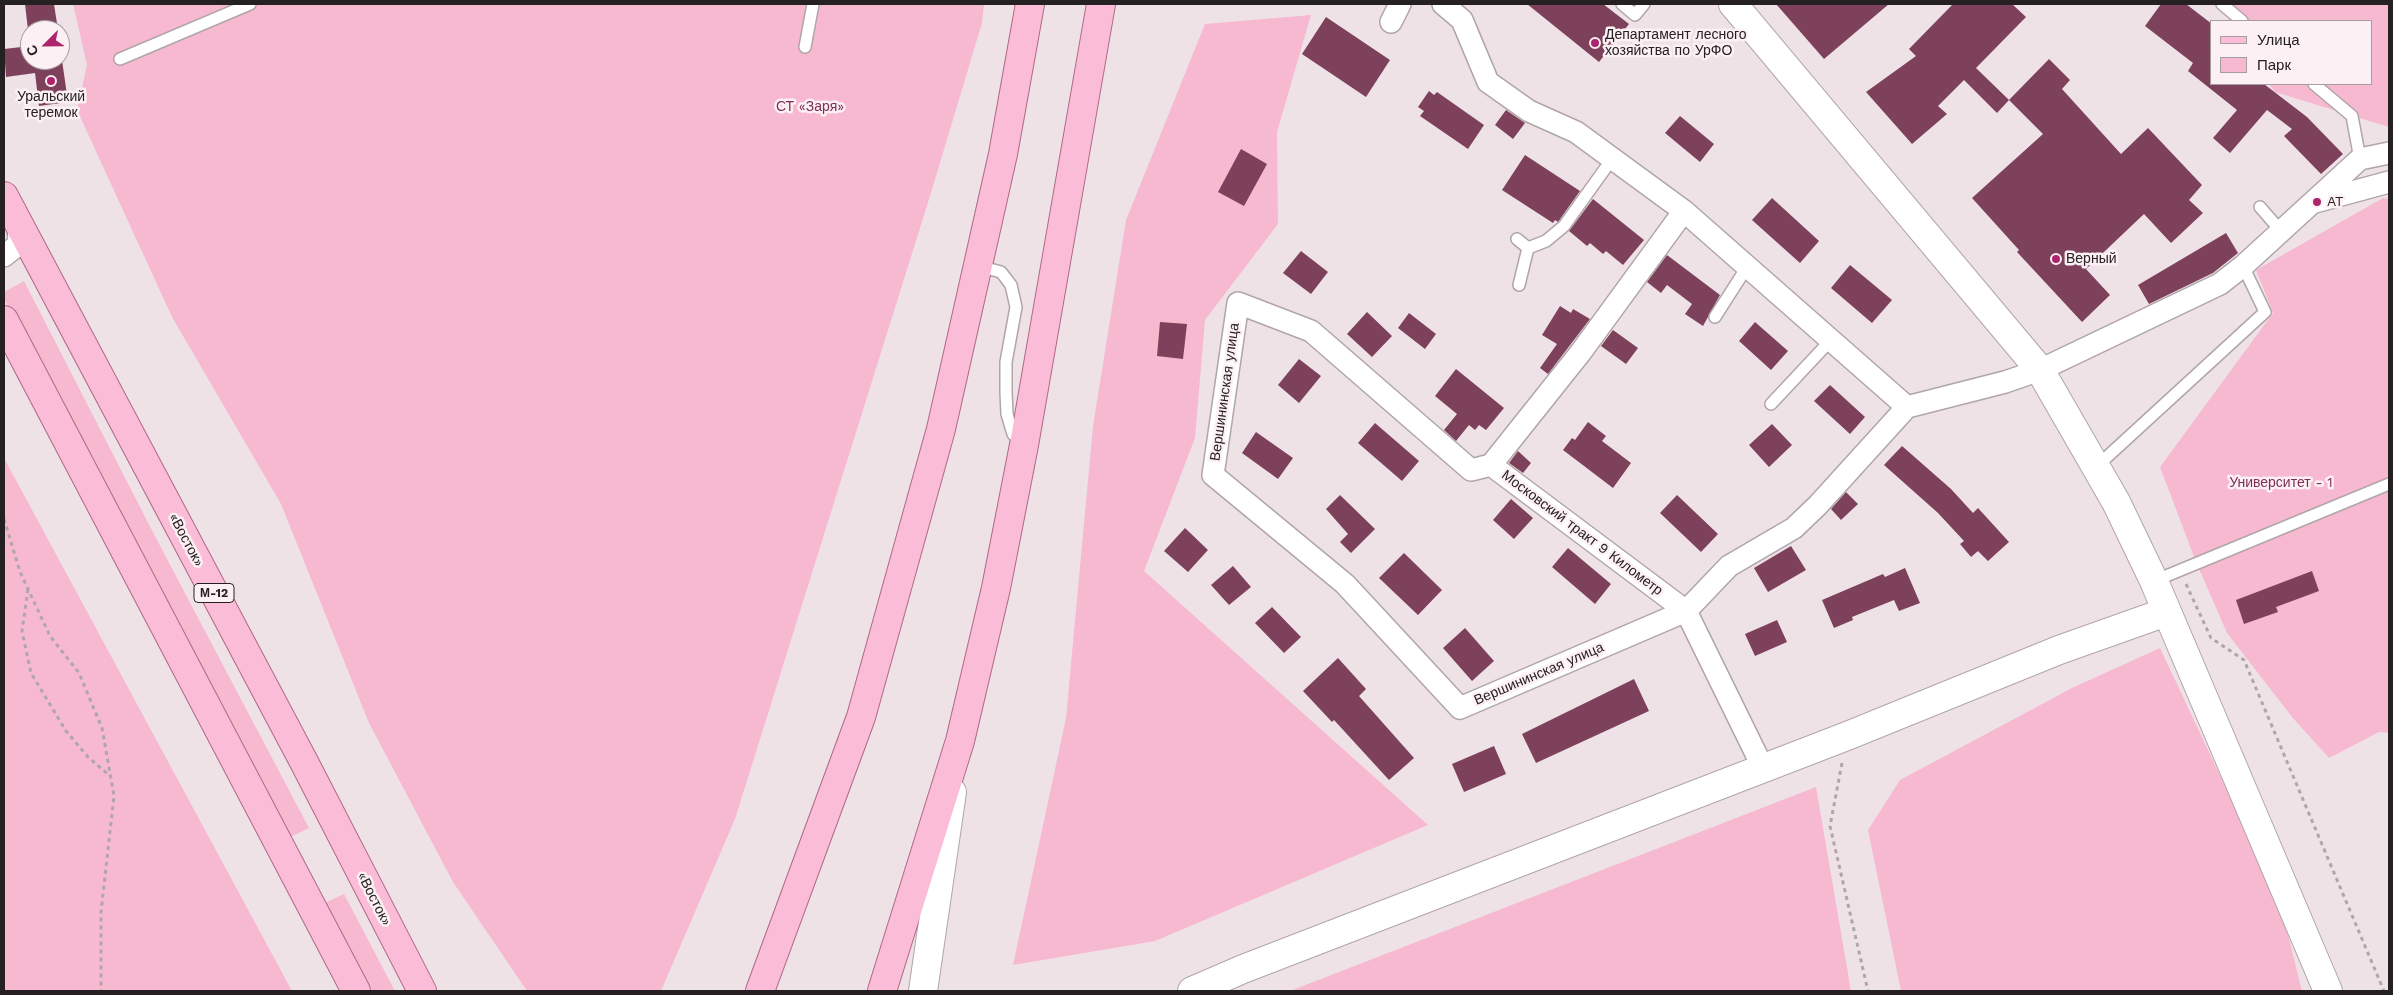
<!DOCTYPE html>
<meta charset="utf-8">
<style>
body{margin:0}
#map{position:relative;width:2393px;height:995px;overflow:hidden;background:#efe2e7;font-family:"Work Sans",sans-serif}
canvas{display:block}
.frame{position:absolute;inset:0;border:5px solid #252122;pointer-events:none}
.legend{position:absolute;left:2210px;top:20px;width:162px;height:65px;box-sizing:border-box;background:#fcf0f4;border:1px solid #a69da0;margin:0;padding:6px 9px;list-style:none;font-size:15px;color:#252122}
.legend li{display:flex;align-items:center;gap:10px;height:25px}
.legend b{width:25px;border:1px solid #a69da0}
.north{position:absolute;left:20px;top:20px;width:50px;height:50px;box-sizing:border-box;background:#fcf0f4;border:1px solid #a69da0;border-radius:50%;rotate:247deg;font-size:14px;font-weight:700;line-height:20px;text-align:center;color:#252122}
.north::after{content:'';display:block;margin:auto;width:18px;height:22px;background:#ac256c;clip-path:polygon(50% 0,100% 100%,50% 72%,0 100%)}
</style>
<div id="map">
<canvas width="2393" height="995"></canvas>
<div class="frame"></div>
<ul class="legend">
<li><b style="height:6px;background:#fbbcd7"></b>Улица</li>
<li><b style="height:14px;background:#f6b9d0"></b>Парк</li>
</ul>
<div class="north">С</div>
</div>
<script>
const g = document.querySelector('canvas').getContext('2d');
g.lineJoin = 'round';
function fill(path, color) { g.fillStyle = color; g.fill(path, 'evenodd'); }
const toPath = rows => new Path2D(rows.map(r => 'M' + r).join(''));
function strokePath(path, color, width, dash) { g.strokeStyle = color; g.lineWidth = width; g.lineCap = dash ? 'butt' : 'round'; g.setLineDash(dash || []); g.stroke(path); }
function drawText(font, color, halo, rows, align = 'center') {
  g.font = font + ' "Work Sans",sans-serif'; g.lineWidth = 5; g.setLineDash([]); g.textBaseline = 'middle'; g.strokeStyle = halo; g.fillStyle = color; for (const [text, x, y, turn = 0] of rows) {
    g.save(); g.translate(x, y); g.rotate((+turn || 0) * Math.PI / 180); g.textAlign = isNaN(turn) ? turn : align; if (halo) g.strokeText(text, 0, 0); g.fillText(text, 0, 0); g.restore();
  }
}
const green = toPath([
 [73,4,984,4,982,23,930,196,735,819,661,991,527,991,453,882,369,723,281,504,172,317,77,110,87,65],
 [2220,4,2389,4,2389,127,2275,92,2269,84,2372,84,2372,21,2230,21],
 [1311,15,1277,132,1278,224,1205,320,1195,438,1144,571,1428,825,1155,941,1013,965,1066,718,1093,426,1126,220,1205,24],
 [2383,198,2389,199,2389,733,2379,732,2329,758,2292,717,2227,633,2196,562,2160,467,2273,313,2256,270],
 [24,281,158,542,309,828,286,839,54,396,4,299,4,292],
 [4,458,292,991,4,991],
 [2160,648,2280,903,2302,991,1901,991,1868,830,1900,780,2072,688],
 [1816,787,1851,991,1290,991],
 [344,894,395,991,367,991,320,905]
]);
const building = toPath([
 [25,4,54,4,58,30,28,30],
 [1527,4,1603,4,1629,24,1599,62],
 [1776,4,1889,4,1824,59],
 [1953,4,2012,4,2026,17,1976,68,2009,100,1997,113,1964,80,1938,106,1947,114,1912,144,1866,92,1916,56,1909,49],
 [2161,4,2186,4,2212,24,2212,84,2264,84,2307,117,2343,154,2321,174,2284,136,2292,129,2267,110,2230,153,2213,138,2237,110,2188,71,2193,63,2145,26],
 [1326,17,1390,60,1366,97,1302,54],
 [30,46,30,60,62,60,68,102,39,106,35,73,6,77,4,49],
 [2049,59,2070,80,2062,89,2121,154,2148,128,2202,185,2189,200,2203,213,2171,243,2144,214,2086,269,2110,295,2082,322,2017,252,2019,250,1972,198,2043,134,2009,100],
 [1429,91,1434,95,1437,92,1484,125,1468,149,1420,116,1424,111,1418,107],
 [1506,110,1525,123,1513,139,1495,125],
 [1680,116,1714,144,1700,162,1665,133],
 [1241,149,1267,164,1244,206,1218,192],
 [1525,155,1580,191,1558,222,1555,220,1553,223,1502,190],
 [1772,198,1819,241,1800,263,1752,220],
 [1593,199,1644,240,1623,265,1606,251,1603,254,1590,243,1587,246,1569,231],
 [2226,233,2238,253,2213,273,2149,304,2138,285],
 [1301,251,1328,272,1311,294,1283,273],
 [1667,255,1720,295,1703,326,1685,314,1692,304,1667,285,1661,293,1647,282],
 [1850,265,1892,300,1872,323,1831,288],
 [1560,306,1571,313,1573,309,1590,319,1548,374,1540,368,1557,344,1542,335],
 [1367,312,1392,336,1372,357,1347,334],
 [1409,313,1436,334,1425,349,1398,328],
 [1160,322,1187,324,1183,359,1157,356],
 [1755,322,1788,351,1771,370,1739,341],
 [1613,330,1638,348,1626,364,1601,346],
 [1299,359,1321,376,1299,403,1278,385],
 [1456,369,1504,408,1486,430,1479,425,1475,430,1469,425,1456,441,1444,430,1457,414,1435,396],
 [1830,385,1865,417,1850,434,1814,401],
 [1588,422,1606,436,1602,441,1631,463,1613,488,1563,450,1572,438,1575,440],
 [1375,423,1419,461,1402,481,1358,443],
 [1772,424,1792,445,1769,467,1749,445],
 [1256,432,1293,458,1278,479,1242,453],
 [1902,446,1951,489,1973,513,1978,508,2009,542,1988,561,1978,551,1971,557,1960,544,1964,541,1938,513,1884,465],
 [1518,451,1531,463,1523,473,1509,463],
 [1846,492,1858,504,1841,520,1831,509],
 [1340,495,1375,529,1351,553,1340,542,1348,534,1326,509],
 [1677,495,1718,534,1701,552,1660,513],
 [1511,499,1533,518,1514,539,1493,520],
 [1185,528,1208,550,1188,572,1164,551],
 [1791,546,1806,570,1768,592,1754,568],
 [1568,548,1611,584,1595,604,1552,567],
 [1404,553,1442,590,1418,615,1379,578],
 [1233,566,1251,587,1229,605,1211,585],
 [1905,568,1920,603,1899,611,1894,600,1852,617,1853,620,1834,628,1822,600,1883,574,1885,577],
 [2312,571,2319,591,2276,607,2278,612,2244,624,2236,600],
 [1272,607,1301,637,1284,653,1255,623],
 [1777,620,1787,642,1755,656,1745,634],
 [1465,628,1494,661,1472,681,1443,648],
 [1338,658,1366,689,1359,696,1414,758,1389,780,1334,720,1332,722,1303,691],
 [1634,679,1649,711,1536,763,1522,734],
 [1494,746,1506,774,1464,792,1452,764]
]);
const path = toPath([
 [4,519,20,572,50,636,79,673,102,728,114,796,101,912,101,991],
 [2186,584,2211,638,2244,660,2384,991],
 [28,589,22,631,31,673,66,731,88,757,110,776],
 [1842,763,1830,826,1868,991]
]);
const service = toPath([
 [1622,4,1635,15,1644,4],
 [2222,4,2242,21],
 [805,47,813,4],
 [120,59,250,4],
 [2314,84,2352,116,2360,159],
 [2260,207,2280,230],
 [1517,239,1528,248,1546,241,1564,226,1612,159],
 [978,266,1001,272,1011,285,1016,307,1006,362,1006,392,1007,414,1013,434,1021,442],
 [1519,285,1528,248],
 [1715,317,1747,267],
 [1771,404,1830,341],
 [2096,467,2265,312,2243,266],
 [2154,581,2389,484]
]);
const minor = toPath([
 [1443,4,1462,20,1488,82,1529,111,1576,132,1684,211,1907,407],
 [1391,22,1400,4],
 [2315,202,2389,182],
 [4,256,19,244,18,223],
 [1491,465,1581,352,1684,211],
 [1763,768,1686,611,1491,465,1471,470,1311,331,1238,303,1213,475,1345,584,1460,708,1686,611,1729,566,1794,528,1818,505,1907,407,2005,382,2040,370,2220,284,2243,266,2360,159,2389,153]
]);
const tertiary = toPath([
 [1733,4,2040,370,2116,502,2154,581,2328,991],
 [923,991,952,792],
 [1192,991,1243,969,1847,736,2059,650,2166,612]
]);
const primary = toPath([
 [4,196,304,762,422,991],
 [4,320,356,991],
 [760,991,861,717,941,429,1003,154,1030,4],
 [882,991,960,741,996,588,1024,445,1101,4]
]);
const markers = [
 [1595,43,5,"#ac256c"],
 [51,81,5,"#ac256c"],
 [2317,202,5,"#ac256c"],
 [2056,259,5,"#ac256c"]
];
const shields = [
 [214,593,40]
];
const shieldNames = [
 ["М-12",214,593]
];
const poiNames = [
 ["Департамент лесного",1605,35],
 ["хозяйства по УрФО",1605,51],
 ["Уральский",51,97,"center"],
 ["теремок",51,113,"center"],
 ["AT",2327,202],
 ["Верный",2066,259]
];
const parkNames = [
 ["СТ «Заря»",810,107],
 ["Университет - 1",2281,483]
];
const streetNames = [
 ["Вершининская улица",1225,392,-82],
 ["Московский тракт 9 Километр",1582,533,37],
 ["«Восток»",186,540,62],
 ["Вершининская улица",1539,674,-23],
 ["«Восток»",374,899,63]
];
fill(green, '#f6b9d0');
fill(building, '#7d415b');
strokePath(service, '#b0a5a9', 14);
strokePath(minor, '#b0a5a9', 24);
strokePath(tertiary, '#b0a5a9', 30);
strokePath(primary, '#af6886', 30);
strokePath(path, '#b0a6aa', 3, [4, 4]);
strokePath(service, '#fff', 11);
strokePath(minor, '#fff', 21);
strokePath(tertiary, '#fff', 28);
strokePath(primary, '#fbbcd7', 28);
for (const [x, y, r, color] of markers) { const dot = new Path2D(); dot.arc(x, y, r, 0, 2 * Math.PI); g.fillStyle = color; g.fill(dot); strokePath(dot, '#fcf0f4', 2); }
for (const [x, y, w] of shields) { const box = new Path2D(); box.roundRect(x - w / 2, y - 9.5, w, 19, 4); g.fillStyle = '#fcf0f4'; g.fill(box); strokePath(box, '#252122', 1); }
drawText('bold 12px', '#252122', null, shieldNames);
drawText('14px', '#252122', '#fcf0f4', poiNames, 'left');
drawText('14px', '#7f2e55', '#fcf0f4', parkNames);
drawText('14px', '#252122', '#fcf0f4', streetNames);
</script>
